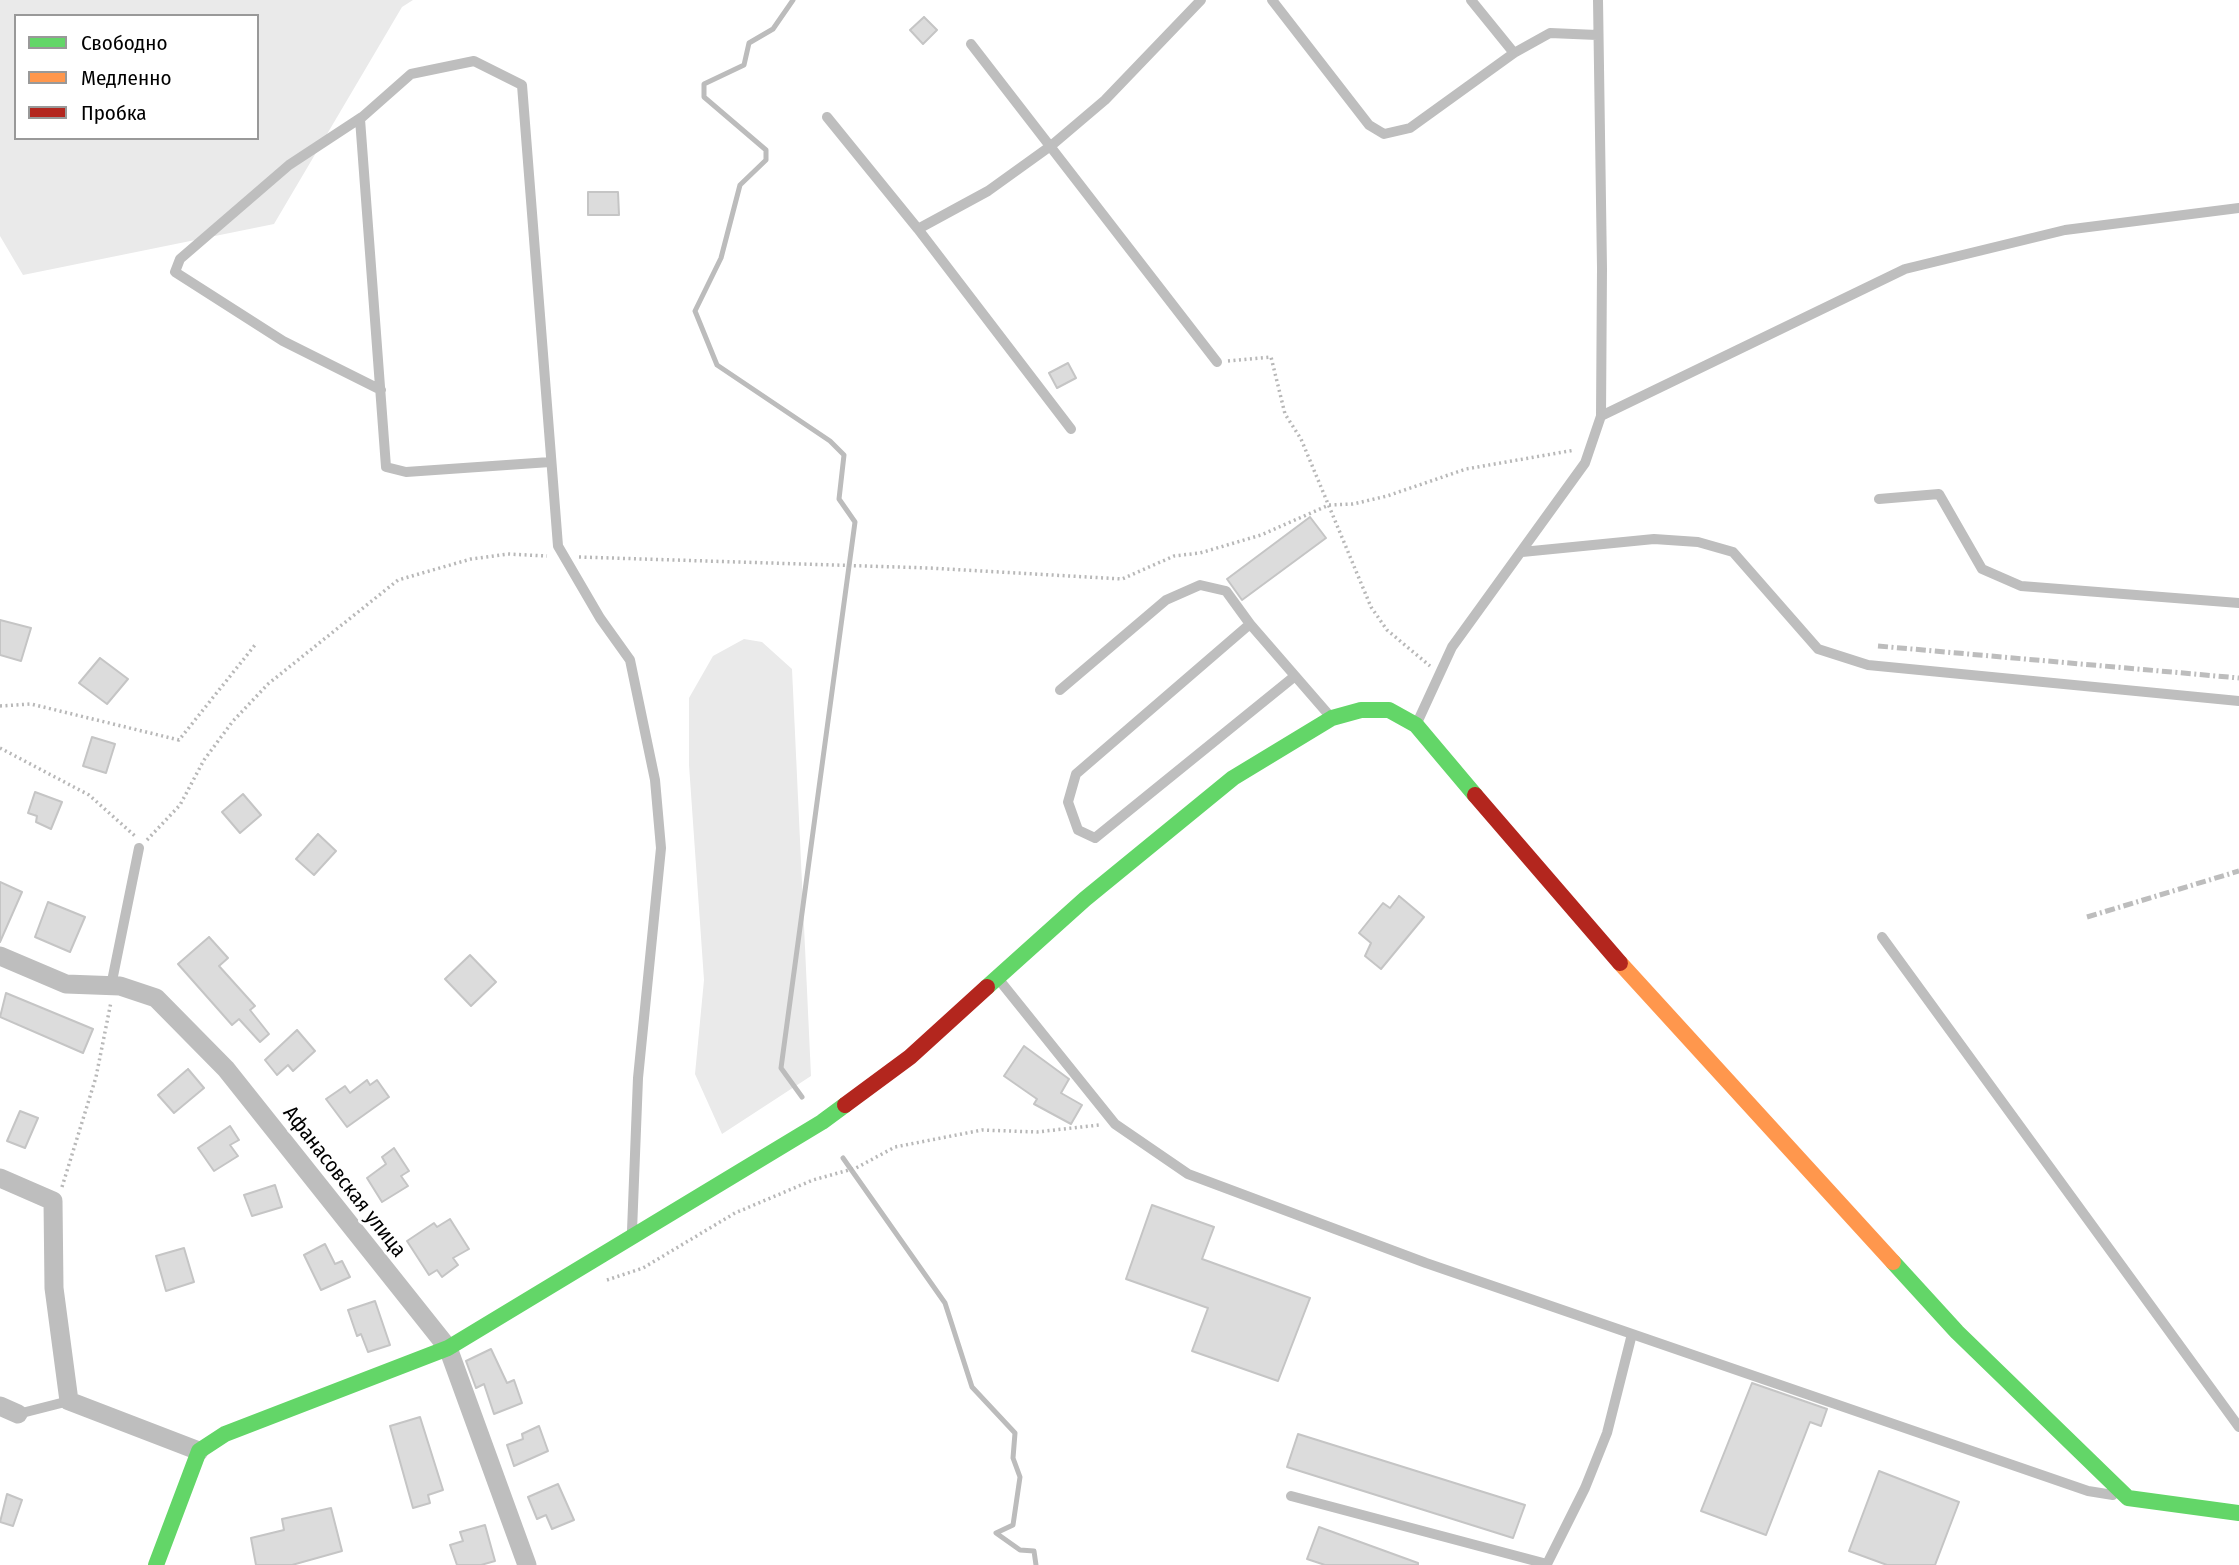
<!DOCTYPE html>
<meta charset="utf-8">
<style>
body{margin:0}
#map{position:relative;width:2239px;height:1565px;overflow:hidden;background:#fff;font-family:"Fira Sans Condensed",sans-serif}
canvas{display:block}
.legend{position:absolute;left:14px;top:14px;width:245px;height:126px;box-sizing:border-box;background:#fff;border:2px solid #999;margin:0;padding:9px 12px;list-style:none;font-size:21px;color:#000}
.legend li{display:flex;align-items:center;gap:14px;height:35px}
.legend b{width:35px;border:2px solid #999}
</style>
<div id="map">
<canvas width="2239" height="1565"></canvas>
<ul class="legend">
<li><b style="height:9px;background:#63d668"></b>Свободно</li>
<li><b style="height:9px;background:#ff974d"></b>Медленно</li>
<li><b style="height:9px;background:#b3261e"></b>Пробка</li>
</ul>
</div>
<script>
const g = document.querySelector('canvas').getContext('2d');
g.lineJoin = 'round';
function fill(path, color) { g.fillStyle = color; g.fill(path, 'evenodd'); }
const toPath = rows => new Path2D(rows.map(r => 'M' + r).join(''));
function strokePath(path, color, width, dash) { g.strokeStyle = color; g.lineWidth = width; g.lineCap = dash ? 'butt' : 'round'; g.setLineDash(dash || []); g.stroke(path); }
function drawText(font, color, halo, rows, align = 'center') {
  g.font = font + ' "Fira Sans Condensed",sans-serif'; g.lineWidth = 6; g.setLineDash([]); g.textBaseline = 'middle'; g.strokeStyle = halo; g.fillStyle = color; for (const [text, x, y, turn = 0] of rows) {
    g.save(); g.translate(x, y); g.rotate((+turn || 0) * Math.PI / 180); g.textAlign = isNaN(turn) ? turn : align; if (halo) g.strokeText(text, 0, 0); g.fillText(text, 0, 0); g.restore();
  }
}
const green = toPath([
 [0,0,413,0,402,7,274,224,23,275,0,236],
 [16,16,257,16,257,138,16,138],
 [744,639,762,642,792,669,811,1076,722,1134,695,1074,704,980,689,765,689,698,713,656]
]);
const stream = toPath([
 [793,0,773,29,749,43,744,65,704,84,704,97,766,150,766,160,740,185,721,258,695,311,717,365,830,441,844,455,839,499,855,522,781,1068,802,1097],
 [843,1158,945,1303,972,1387,1015,1433,1013,1458,1020,1477,1013,1525,996,1533,1020,1550,1034,1551,1036,1565]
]);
const building = toPath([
 [924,17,937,30,923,44,910,30,924,17],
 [588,192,618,192,619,215,588,215,588,192],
 [1068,363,1076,378,1057,388,1049,373,1068,363],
 [1310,517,1326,538,1242,600,1227,579,1310,517],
 [0,620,31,628,21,661,0,655,0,620],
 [100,658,128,679,107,704,79,683,100,658],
 [92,737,115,744,106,773,83,766,92,737],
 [35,792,62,802,51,829,36,822,37,816,28,813,35,792],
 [243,794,261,815,240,833,222,812,243,794],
 [318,834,336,851,314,875,296,859,318,834],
 [0,882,22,892,0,942,0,882],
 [1399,896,1424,917,1381,969,1365,956,1371,943,1359,933,1383,903,1390,908,1399,896],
 [48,902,85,917,70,952,35,937,48,902],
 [209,937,228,958,219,966,255,1006,250,1010,269,1034,260,1042,239,1019,232,1025,178,964,209,937],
 [470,955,496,982,471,1006,445,979,470,955],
 [6,993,93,1029,83,1053,0,1017,6,993],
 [297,1030,315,1051,293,1071,288,1065,277,1075,265,1060,297,1030],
 [1024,1046,1069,1079,1061,1093,1082,1105,1071,1124,1034,1104,1037,1099,1004,1076,1024,1046],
 [188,1069,204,1088,174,1113,158,1095,188,1069],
 [367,1080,370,1085,377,1080,389,1097,347,1127,326,1099,345,1086,350,1093,367,1080],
 [20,1111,38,1118,25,1148,7,1141,20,1111],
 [230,1126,239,1140,230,1145,238,1156,214,1171,198,1148,230,1126],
 [394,1148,409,1171,401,1176,408,1186,382,1202,367,1178,386,1164,382,1157,394,1148],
 [275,1185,282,1207,252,1216,244,1195,275,1185],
 [1152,1205,1214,1227,1202,1259,1310,1298,1278,1381,1192,1351,1208,1308,1126,1279,1152,1205],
 [450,1219,469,1249,453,1258,458,1265,442,1277,437,1270,429,1275,407,1241,434,1223,437,1227,450,1219],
 [325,1244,335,1264,342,1261,350,1277,321,1290,304,1255,325,1244],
 [184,1248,194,1282,166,1291,156,1256,184,1248],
 [375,1301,390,1345,368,1352,361,1334,357,1336,348,1310,375,1301],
 [491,1349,507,1383,514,1380,522,1403,494,1414,484,1384,476,1388,466,1361,491,1349],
 [1752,1383,1827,1409,1821,1426,1810,1422,1766,1535,1701,1511,1752,1383],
 [420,1417,443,1490,428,1495,430,1503,413,1508,390,1426,420,1417],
 [539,1426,548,1451,514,1466,507,1445,523,1439,522,1434,539,1426],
 [1298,1434,1525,1505,1513,1538,1287,1467,1298,1434],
 [1879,1471,1959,1502,1935,1565,1887,1565,1849,1551,1879,1471],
 [558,1484,574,1520,552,1529,546,1515,537,1519,528,1497,558,1484],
 [7,1494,22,1500,13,1526,0,1522,7,1494],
 [331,1508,342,1551,292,1565,256,1565,251,1538,284,1530,282,1519,331,1508],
 [485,1525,495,1561,481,1565,457,1565,450,1545,463,1541,460,1532,485,1525],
 [1319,1527,1418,1563,1418,1565,1325,1565,1307,1559,1319,1527]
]);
const path = toPath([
 [1228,361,1271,357,1285,414,1301,439,1371,607,1387,630,1430,666],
 [579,557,929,568,1122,579,1174,556,1200,553,1261,535,1329,505,1353,504,1387,496,1466,469,1575,450],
 [0,706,31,704,179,740,255,645],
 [0,748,89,795,135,836],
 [147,840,180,805,204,760,233,721,268,684,398,580,471,559,508,554,547,556],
 [62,1187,96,1077,111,1002],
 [607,1280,643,1268,735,1213,813,1180,856,1168,895,1147,982,1130,1037,1132,1099,1125]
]);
const lane = toPath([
 [1272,0,1369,125,1384,134,1410,128,1514,53,1550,33,1597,35],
 [1471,0,1514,53],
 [1598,0,1602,268,1601,416],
 [971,44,1217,362],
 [362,117,289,165,180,259,175,272,283,341,381,390],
 [827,117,918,229,988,191,1052,145,1105,100,1201,0],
 [918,229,1071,429],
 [550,462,406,472,386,467,360,119,411,74,474,61,522,85,558,546,600,618,630,660,655,780,661,848,638,1078,632,1231],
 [1879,499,1939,494,1982,569,2021,586,2239,603],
 [1522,552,1654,539,1698,542,1733,552,1818,649,1868,665,2239,701],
 [1295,676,1095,838,1078,830,1068,802,1076,774,1250,624,1329,715],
 [1060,690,1166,600,1200,585,1226,591,1250,624],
 [1417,723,1452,647,1585,463,1601,416,1905,269,2065,230,2239,208],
 [1882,937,2239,1427],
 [1000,981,1115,1124,1188,1174,1426,1263,2088,1491,2113,1495],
 [111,986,139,848],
 [18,1414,69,1401],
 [1291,1496,1547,1564,1585,1488,1607,1433,1632,1334]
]);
const street = toPath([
 [0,956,66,984,120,986,156,998,226,1069,448,1348,527,1565],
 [0,1178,53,1201,54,1288,69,1401,199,1451],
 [0,1406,18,1414]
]);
const fast = toPath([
 [987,987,1085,899,1233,778,1332,718,1361,710,1389,710,1416,725,1475,795],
 [1893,1262,1957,1332,2128,1498,2239,1513],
 [156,1565,199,1451,225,1434,448,1348,822,1122,845,1105]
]);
const slow = toPath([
 [1620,963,1893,1262]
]);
const jam = toPath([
 [1475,795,1620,963],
 [845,1105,910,1057,987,987]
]);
const rail = toPath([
 [1878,646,2239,678],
 [2087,917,2239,871]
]);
const streetNames = [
 ["Афанасовская улица",344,1182,52]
];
fill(green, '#eaeaea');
strokePath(stream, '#bcbcbc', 5);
fill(building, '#dcdcdc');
strokePath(building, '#c5c5c5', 2);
strokePath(path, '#b8b8b8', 3.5, [2, 3.5]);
strokePath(lane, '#bebebe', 10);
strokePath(street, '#bebebe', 19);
strokePath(fast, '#63d668', 16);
strokePath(slow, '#ff974d', 16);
strokePath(jam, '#b3261e', 16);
strokePath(rail, '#bdbdbd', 5, [10, 3.5, 2, 3.5]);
drawText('21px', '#000', '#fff', streetNames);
</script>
